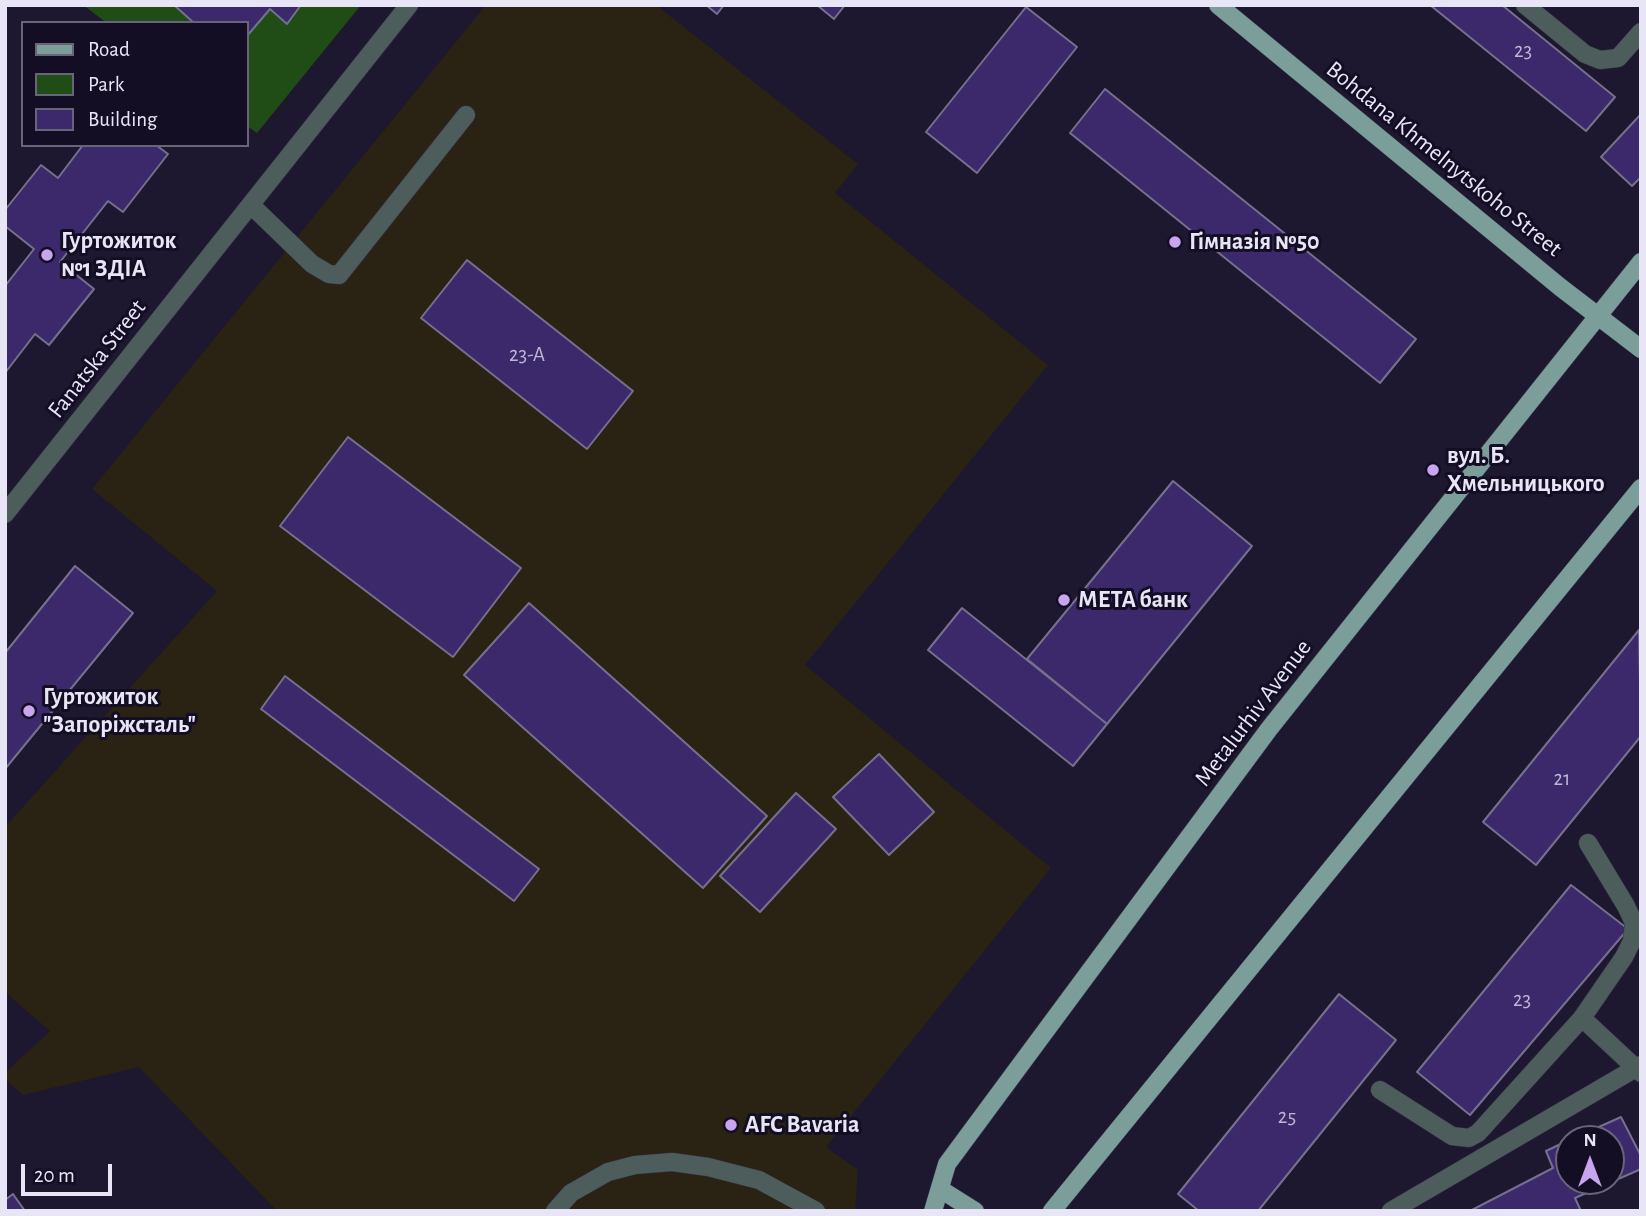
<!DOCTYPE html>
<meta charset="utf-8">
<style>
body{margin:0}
#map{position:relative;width:1646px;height:1216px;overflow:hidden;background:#1d182f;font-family:"Alegreya Sans",sans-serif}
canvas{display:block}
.frame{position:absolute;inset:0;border:7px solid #e8e6f6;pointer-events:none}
.legend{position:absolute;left:21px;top:21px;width:228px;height:126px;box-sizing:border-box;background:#140e25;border:2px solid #696479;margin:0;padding:9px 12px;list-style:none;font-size:21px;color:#e8e6f6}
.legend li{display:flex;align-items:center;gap:14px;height:35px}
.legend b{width:35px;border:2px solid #696479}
.north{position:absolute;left:1555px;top:1125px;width:70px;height:70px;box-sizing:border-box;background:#140e25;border:2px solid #696479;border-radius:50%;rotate:0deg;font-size:19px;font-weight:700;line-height:28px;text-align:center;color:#e8e6f6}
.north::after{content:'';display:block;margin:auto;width:24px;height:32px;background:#c8a5ee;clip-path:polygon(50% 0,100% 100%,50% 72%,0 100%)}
.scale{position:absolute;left:21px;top:1164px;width:91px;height:32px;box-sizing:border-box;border:4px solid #e8e6f6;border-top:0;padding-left:9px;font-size:21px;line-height:24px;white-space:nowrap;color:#e8e6f6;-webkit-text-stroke:5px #140e25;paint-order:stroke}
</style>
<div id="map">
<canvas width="1646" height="1216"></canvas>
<div class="frame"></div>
<ul class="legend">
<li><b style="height:9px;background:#7c9e9b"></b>Road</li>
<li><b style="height:19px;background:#204c16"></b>Park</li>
<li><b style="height:19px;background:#3c296b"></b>Building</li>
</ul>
<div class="north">N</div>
<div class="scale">20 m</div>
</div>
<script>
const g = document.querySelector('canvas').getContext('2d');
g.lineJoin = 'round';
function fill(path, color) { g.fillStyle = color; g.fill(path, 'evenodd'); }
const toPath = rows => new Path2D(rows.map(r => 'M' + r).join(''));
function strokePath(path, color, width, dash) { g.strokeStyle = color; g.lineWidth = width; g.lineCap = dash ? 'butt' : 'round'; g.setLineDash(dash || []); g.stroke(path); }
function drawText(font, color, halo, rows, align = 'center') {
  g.font = font + ' "Alegreya Sans",sans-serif'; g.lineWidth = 6; g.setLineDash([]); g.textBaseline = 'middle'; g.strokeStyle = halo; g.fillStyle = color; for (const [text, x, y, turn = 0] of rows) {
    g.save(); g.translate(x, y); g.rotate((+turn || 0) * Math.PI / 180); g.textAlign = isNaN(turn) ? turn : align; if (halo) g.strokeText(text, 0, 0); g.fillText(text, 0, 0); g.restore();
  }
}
const industrial = toPath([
 [486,5,656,5,858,164,835,193,1048,365,805,665,1051,868,826,1147,858,1170,855,1211,277,1211,139,1067,23,1095,5,1080,5,1073,50,1031,5,992,5,827,217,591,92,489]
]);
const green = toPath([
 [83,5,361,5,257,133,247,126,247,23,107,23]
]);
const building = toPath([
 [174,5,301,5,287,24,270,9,247,36,247,23,194,23,174,5],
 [706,5,724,5,717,14,706,5],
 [817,5,845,5,834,19,817,5],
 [1430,5,1502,5,1615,97,1586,131,1430,5],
 [1026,7,1077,47,977,173,926,132,1026,7],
 [1105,89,1416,339,1380,383,1070,133,1105,89],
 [1641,114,1641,177,1632,186,1601,157,1641,114],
 [83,145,156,145,168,154,123,212,108,201,60,262,94,289,49,345,35,334,5,373,5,286,34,249,5,226,5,210,41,165,58,178,83,145],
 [467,260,633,391,587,449,421,318,467,260],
 [348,437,521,568,453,657,280,526,348,437],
 [1173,481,1252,546,1107,724,1027,659,1173,481],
 [75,566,133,613,5,769,5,653,75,566],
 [529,603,767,816,703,888,464,675,529,603],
 [962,608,1107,724,1073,766,928,650,962,608],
 [1639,630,1641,736,1536,865,1483,822,1639,630],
 [285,676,539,869,514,901,261,709,285,676],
 [879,754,934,812,889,855,833,797,879,754],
 [796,793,836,829,760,912,720,876,796,793],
 [1571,885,1628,929,1470,1115,1417,1072,1571,885],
 [1339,994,1396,1040,1258,1211,1199,1211,1178,1194,1339,994],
 [1621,1117,1641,1156,1641,1169,1575,1198,1581,1211,1470,1211,1553,1168,1546,1151,1569,1140,1569,1181,1611,1181,1611,1139,1572,1139,1621,1117],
 [13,1194,25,1211,5,1211,5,1200,13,1194]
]);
const minor = toPath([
 [1525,5,1585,54,1600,60,1618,58,1641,32],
 [251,205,312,264,329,274,339,275,466,115],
 [5,514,409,5],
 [1582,1018,1641,1073],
 [1380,1090,1452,1136,1469,1138,1478,1133,1582,1018,1624,957,1632,941,1634,923,1626,906,1588,843],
 [555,1211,571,1193,608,1172,635,1165,672,1162,708,1167,759,1180,816,1211],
 [1391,1211,1641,1065]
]);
const major = toPath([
 [1218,5,1560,287,1641,349],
 [940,1189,975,1211],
 [933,1211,947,1164,1269,729,1641,262],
 [1052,1211,1641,488]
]);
const markers = [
 [1175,242,7,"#c8a5ee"],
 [47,255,7,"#c8a5ee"],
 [1433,470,7,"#c8a5ee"],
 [1064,600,7,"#c8a5ee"],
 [29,711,7,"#c8a5ee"],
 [731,1125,7,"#c8a5ee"]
];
const numberNames = [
 ["23",1523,51],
 ["23-А",527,355],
 ["21",1562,779],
 ["23",1522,1000],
 ["25",1287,1117]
];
const streetNames = [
 ["Bohdana Khmelnytskoho Street",1444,159,39],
 ["Fanatska Street",97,359,-52],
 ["Metalurhiv Avenue",1253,713,-53]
];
const poiNames = [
 ["Гуртожиток",61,241],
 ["№1 ЗДІА",61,269],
 ["Гімназія №50",1189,242],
 ["вул. Б.",1447,456],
 ["Хмельницького",1447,484],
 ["МЕТА банк",1078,600],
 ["Гуртожиток",43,697],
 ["\"Запоріжсталь\"",43,725],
 ["AFC Bavaria",745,1125]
];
fill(industrial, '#2a2212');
fill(green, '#204c16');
fill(building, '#3c296b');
strokePath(building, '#75708d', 2);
strokePath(minor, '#39354b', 19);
strokePath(major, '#39354b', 19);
strokePath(minor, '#4c5d5b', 18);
strokePath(major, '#7c9e9b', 18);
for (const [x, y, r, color] of markers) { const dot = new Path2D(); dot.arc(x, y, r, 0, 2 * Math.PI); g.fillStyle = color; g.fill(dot); strokePath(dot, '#140e25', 2.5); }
drawText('21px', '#bdb7d3', null, numberNames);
drawText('24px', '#e8e6f6', '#140e25', streetNames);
drawText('bold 24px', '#e8e6f6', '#140e25', poiNames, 'left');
</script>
